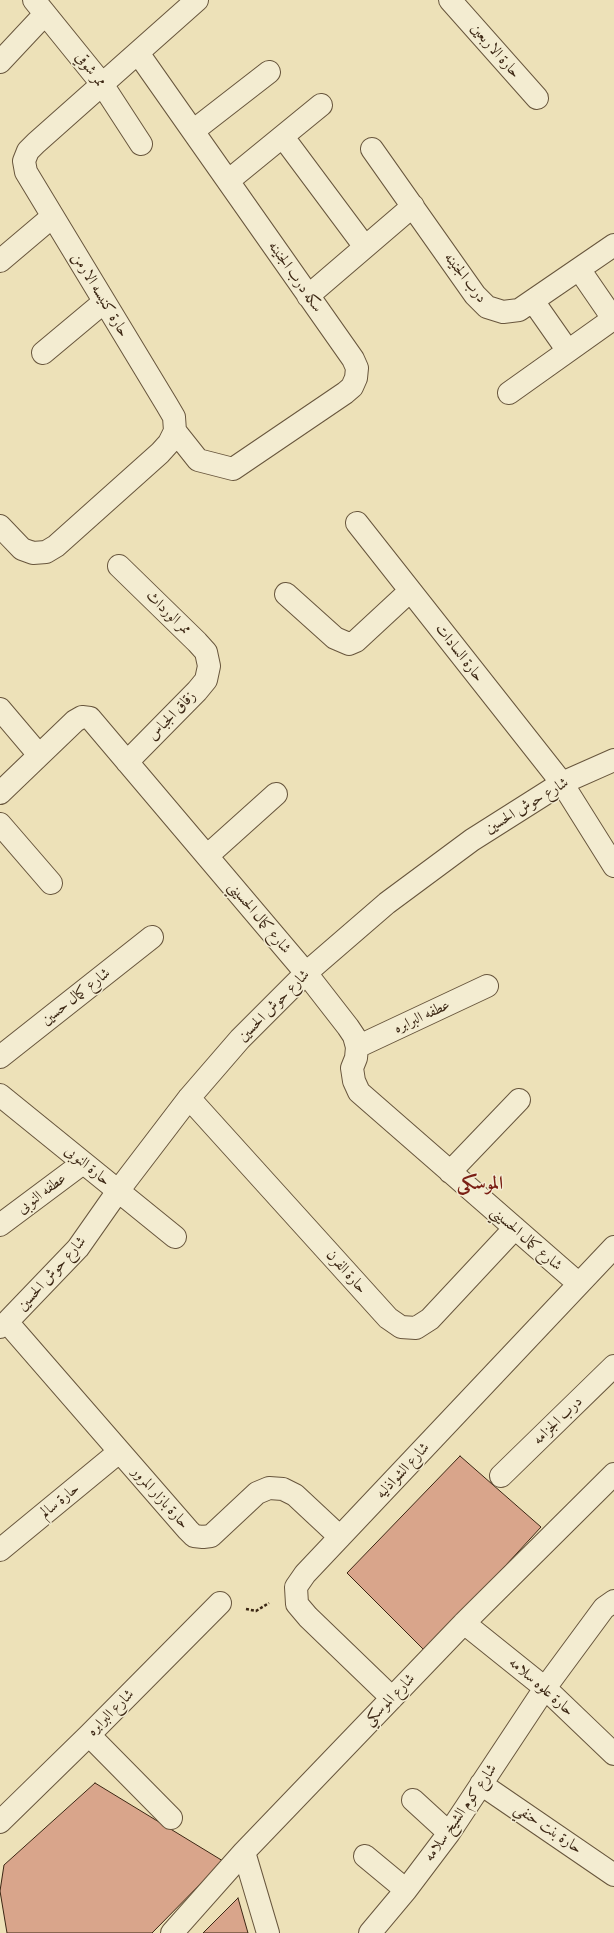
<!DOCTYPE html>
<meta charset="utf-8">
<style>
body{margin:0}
canvas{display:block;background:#ede1b8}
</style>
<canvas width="614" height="1933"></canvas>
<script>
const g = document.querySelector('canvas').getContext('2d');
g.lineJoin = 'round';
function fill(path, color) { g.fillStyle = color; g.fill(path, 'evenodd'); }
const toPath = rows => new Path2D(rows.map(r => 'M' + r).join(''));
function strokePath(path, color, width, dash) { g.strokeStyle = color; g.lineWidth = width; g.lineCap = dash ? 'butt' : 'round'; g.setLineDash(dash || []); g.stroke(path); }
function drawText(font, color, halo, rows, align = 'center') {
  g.font = font + ' Alegreya,Amiri,serif'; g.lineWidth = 3; g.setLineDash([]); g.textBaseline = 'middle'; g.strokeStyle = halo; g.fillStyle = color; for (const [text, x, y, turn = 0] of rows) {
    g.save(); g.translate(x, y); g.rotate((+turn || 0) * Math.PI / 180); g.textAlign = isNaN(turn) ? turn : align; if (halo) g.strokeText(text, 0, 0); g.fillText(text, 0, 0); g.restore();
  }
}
const building = toPath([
 [460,1456,541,1527,426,1652,347,1573,460,1456],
 [95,1783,223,1861,152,1933,7,1933,0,1891,4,1865,95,1783],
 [238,1898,248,1933,203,1933,238,1898]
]);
const path = toPath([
 [246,1609,256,1611,269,1603]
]);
const street = toPath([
 [34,0,102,84,141,144],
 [450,0,537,98],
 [138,53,353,359,357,368,356,378,352,387,345,393,233,469,198,460,175,431],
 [0,62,45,14],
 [193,131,269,72],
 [283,137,365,247],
 [372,149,475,295,487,307,503,312,519,310,614,245],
 [228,181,321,105],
 [0,261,52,217],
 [579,269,614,320],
 [308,296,413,206],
 [533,301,568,351],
 [43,353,104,302],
 [509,393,613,319],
 [357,523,562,783,614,866],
 [0,526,22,549,33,553,46,552,56,546,160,453,169,443,175,431,174,417,167,405,26,172,24,161,28,151,36,143,197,0],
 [119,566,197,642,206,652,209,666,206,680,197,691,127,762],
 [286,594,335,638,349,644,356,641,410,591],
 [0,709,39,755],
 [0,793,75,721,82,717,90,718,306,973,348,1027,354,1036,357,1047,356,1058,352,1068,354,1081,359,1092,579,1284],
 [0,824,51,883],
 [207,856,276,794],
 [357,1047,487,986],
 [0,1057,152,937],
 [0,1095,175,1237],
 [189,1098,388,1318,401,1327,416,1328,430,1319,515,1228],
 [450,1172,519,1100],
 [0,1225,83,1163],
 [7,1322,188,1530,194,1536,203,1537,211,1536,257,1493,269,1488,283,1489,295,1495,340,1537],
 [0,1327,7,1322,78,1248,118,1191,189,1098,240,1039,306,973,387,903,472,840,562,783,614,760],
 [501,1476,614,1366],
 [0,1550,119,1452],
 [464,1623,545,1688,614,1754],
 [392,1698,308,1617,297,1604,296,1587,305,1574,614,1247],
 [89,1735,171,1818],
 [481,1784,614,1875],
 [413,1800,449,1833],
 [0,1822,89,1735,220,1603],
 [244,1852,268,1933],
 [365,1856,406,1890],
 [172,1933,244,1852,464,1623,614,1474],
 [370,1933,406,1890,449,1833,545,1688,604,1608,614,1601]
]);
const streetNames = [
 ["حارة الاربعين",495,51,49],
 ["ممر شوقي",90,70,52],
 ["سكه درب الجنينه",295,277,55],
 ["درب الجنينه",465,278,52],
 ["حارة كنيسه الارمن",100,295,59],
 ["ممر الورداث",168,613,44],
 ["حارة السادات",459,653,52],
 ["زقاق الجباس",172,716,-46],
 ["شارع حوش الحسين",527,806,-31],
 ["شارع كمال الحسيني",259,918,50],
 ["شارع كمال حسين",76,997,-38],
 ["شارع حوش الحسين",274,1006,-45],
 ["عطفه البرابره",422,1017,-25],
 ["حارة النوبى",87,1166,39],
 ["عطفه النوبى",42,1194,-37],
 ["شارع كمال الحسيني",526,1239,41],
 ["حارة الفرن",346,1272,48],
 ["شارع حوش الحسين",52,1274,-48],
 ["درب الجزامه",558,1421,-44],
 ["شارع الشواذليه",403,1471,-47],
 ["حارة بازار المرور",160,1498,48],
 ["حارة سالم",60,1501,-39],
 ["حارة علوه سلامه",541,1687,41],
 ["شارع الموسكي",390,1700,-46],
 ["شارع البرابره",111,1713,-45],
 ["شارع كوم الشيخ سلامه",461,1813,-55],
 ["حارة بنت حنفي",548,1829,34]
];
const districtNames = [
 ["الموسكى",480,1184]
];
fill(building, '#d9a58b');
strokePath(building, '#3c2714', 1);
strokePath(street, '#68563d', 24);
strokePath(path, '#3c2714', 2.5, [3, 2]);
strokePath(street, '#f3ecd1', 22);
drawText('15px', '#3c2714', '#f3ecd1', streetNames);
drawText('bold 19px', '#7a1f14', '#f3ecd1', districtNames);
</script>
